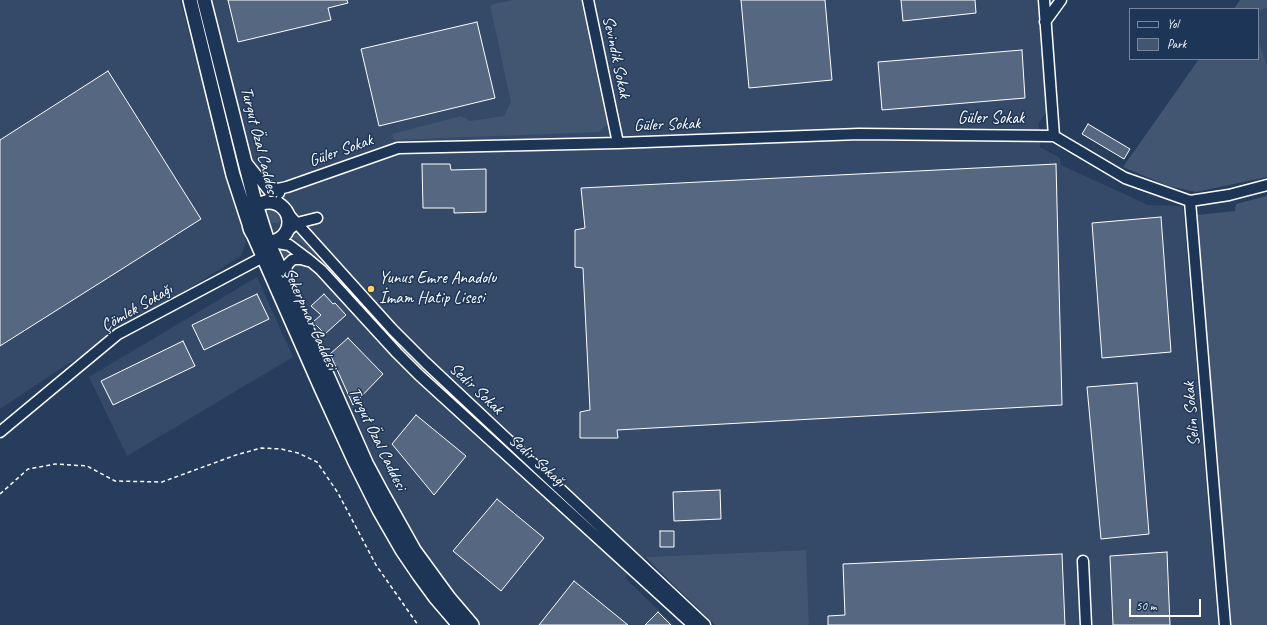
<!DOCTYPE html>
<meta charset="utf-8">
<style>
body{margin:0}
#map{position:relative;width:1267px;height:625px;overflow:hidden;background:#263d5e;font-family:Caveat,sans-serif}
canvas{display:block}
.legend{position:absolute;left:1129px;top:8px;width:130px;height:52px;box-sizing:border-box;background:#1d3557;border:1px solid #77869a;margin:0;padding:5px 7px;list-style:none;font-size:12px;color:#fff}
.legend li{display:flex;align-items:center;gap:8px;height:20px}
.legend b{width:20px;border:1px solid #77869a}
.scale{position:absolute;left:1129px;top:599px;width:72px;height:18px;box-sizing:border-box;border:2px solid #fff;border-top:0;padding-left:5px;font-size:12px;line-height:14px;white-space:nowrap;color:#fff;-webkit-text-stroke:3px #1d3557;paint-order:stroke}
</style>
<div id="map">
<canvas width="1267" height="625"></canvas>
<ul class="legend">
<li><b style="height:5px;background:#1d3557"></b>Yol</li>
<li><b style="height:11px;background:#425672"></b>Park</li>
</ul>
<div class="scale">50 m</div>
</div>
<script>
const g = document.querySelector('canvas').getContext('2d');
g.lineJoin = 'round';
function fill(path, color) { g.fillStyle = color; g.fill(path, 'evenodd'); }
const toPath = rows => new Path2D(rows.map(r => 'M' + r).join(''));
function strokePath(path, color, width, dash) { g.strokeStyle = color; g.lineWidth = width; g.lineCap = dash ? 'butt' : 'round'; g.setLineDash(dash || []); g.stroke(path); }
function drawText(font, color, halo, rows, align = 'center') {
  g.font = font + ' Caveat,sans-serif'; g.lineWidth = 3; g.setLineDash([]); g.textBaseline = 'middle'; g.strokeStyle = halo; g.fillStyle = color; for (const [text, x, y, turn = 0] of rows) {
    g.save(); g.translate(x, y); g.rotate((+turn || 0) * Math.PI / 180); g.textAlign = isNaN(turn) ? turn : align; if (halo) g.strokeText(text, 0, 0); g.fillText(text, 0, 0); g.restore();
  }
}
const built = toPath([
 [0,0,180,0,246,242,241,256,54,373,0,409],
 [195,0,1037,0,1046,112,1039,123,1040,147,1060,158,1061,165,1148,205,1183,206,1218,625,809,625,805,550,645,557,625,578,674,625,467,625,399,536,252,206,207,73],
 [1267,8,1267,66,1258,39,1258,11],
 [257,277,293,357,127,456,89,377]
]);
const green = toPath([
 [513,0,581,0,607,124,599,132,394,140,392,134,461,116,470,121,504,116,511,102,490,5],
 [1240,0,1267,0,1267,8,1258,11,1258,9,1234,9],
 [1258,39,1267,66,1267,177,1196,192,1168,186,1123,167,1199,59,1258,59],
 [1267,196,1267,625,1231,625,1197,215,1235,211,1236,204],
 '267 215a8 8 0 1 1 16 0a8 8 0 1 1-16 0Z',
 [302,232,325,262,293,237,294,235],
 [280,245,291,252,291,254,285,260,279,247],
 [806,550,809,625,715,625,645,557]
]);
const building = toPath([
 [228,0,347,0,348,3,328,8,331,20,238,42,228,0],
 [741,0,825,0,832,80,749,88,741,0],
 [901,0,975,0,976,13,903,21,901,0],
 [477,22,495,98,379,126,361,49,477,22],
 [1022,50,1025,98,882,110,878,62,1022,50],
 [108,71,201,219,0,346,0,140,108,71],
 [1088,124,1130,149,1124,159,1082,134,1088,124],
 [422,164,450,164,451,170,486,169,486,212,454,213,454,208,423,208,422,164],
 [1056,164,1062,405,617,430,618,438,580,438,580,412,590,410,583,268,575,267,575,230,585,228,581,188,1056,164],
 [1161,217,1171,352,1102,358,1092,223,1161,217],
 [257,294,269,319,204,350,192,325,257,294],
 [324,294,333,304,335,303,346,315,325,334,313,322,321,315,311,306,324,294],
 [348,338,383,374,353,405,330,354,348,338],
 [183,341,195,366,113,405,101,381,183,341],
 [1137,383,1149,534,1101,539,1087,387,1137,383],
 [416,415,466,456,434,495,392,444,416,415],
 [720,490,721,519,674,521,673,492,720,490],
 [497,499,544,538,501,591,453,551,497,499],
 [660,531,674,531,674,547,660,547,660,531],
 [1167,552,1170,625,1113,625,1110,556,1167,552],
 [1062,554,1065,625,828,625,828,616,845,615,843,564,1062,554],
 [574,581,628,625,539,625,574,581],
 [658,612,671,625,645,625,658,612]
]);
const path = toPath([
 [0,494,28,469,55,464,87,466,115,481,162,482,236,455,261,448,281,449,298,453,317,462,338,493,376,565,418,625]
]);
const minor = toPath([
 [588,0,618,143],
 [1044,0,1054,136],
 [1045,22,1061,0],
 [1054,136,1125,178,1190,201,1229,195,1267,185],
 [246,162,283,208,393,330,426,363,705,625],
 [262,182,272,188,278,189,287,187,398,148,618,143,859,134,1054,136],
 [1190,201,1225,625],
 [259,205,279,193],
 [284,234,297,223,317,218],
 [272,242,289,245,309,260,321,270,397,353,419,375,693,625],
 [286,279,286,269,288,264,292,260,296,259,301,259,308,261],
 [0,432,118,334,263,257],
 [1083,561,1086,625]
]);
const major = toPath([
 [190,0,233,175,250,227,321,388,354,460,379,510,402,550,419,575,435,597,459,625],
 [204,0,254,198,268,242,282,273,366,463,381,491,414,550,449,598,472,625],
 '249 222a20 20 0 1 1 40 0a20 20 0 1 1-40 0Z'
]);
const markers = [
 [371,289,4,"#ffd166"]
];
const streetNames = [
 ["Sevindik Sokak",616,57,78],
 ["Güler Sokak",991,119],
 ["Güler Sokak",667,125,-2],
 ["Turgut Özal Caddesi",259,142,76],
 ["Güler Sokak",341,151,-20],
 ["Çömlek Sokağı",137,308,-30],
 ["Şekerpınar Caddesi",310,319,66],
 ["Sedir Sokak",476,389,43],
 ["Selin Sokak",1192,414,-95],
 ["Turgut Özal Caddesi",377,439,64],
 ["Sedir Sokağı",537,461,42]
];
const poiNames = [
 ["Yunus Emre Anadolu",379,279],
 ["İmam Hatip Lisesi",379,299]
];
fill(built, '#344a68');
fill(green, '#425672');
fill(building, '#556781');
strokePath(building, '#fff', 1);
strokePath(minor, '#fff', 13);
strokePath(major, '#fff', 16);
strokePath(path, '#fff', 1.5, [4, 3]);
strokePath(minor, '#1d3557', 10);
strokePath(major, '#1d3557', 13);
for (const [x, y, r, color] of markers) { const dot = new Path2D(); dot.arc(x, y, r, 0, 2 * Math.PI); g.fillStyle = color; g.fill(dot); strokePath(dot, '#1d3557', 1.5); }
drawText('17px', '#fff', '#1d3557', streetNames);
drawText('17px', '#fff', '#1d3557', poiNames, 'left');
</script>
